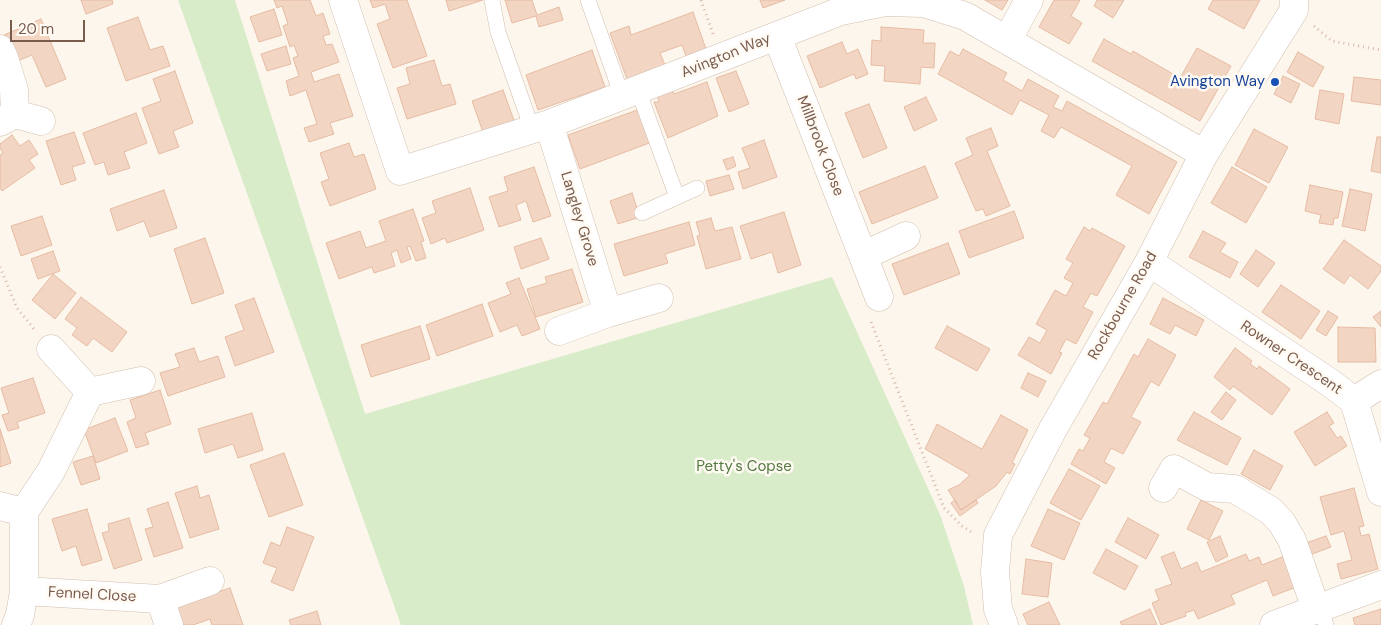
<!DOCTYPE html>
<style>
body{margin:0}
#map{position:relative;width:1381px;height:625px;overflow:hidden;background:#fdf6ec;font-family:"DM Sans",sans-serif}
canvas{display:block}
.scale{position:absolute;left:10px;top:20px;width:75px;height:22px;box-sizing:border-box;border:2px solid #7a5c4d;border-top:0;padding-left:6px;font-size:15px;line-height:18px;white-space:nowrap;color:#7a5c4d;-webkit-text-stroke:4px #fffaf3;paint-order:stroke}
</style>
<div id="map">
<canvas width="1381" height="625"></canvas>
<div class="scale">20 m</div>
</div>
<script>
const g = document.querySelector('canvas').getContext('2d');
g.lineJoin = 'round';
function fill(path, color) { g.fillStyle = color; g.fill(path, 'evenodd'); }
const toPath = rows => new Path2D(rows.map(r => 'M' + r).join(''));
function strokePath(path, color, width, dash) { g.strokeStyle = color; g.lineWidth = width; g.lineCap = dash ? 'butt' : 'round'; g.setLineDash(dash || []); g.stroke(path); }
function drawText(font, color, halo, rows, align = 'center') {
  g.font = font + ' "DM Sans",sans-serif'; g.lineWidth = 5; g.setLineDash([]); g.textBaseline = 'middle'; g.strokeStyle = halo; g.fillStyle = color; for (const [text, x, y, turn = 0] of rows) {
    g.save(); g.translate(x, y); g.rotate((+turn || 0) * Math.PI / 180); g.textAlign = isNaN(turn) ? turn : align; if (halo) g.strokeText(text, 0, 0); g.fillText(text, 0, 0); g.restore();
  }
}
const green = toPath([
 [178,0,235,0,365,414,832,277,941,517,964,586,973,625,401,625]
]);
const building = toPath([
 [81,0,112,0,113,4,86,14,81,0],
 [274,0,310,0,316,16,323,13,330,34,323,36,326,45,332,44,339,62,311,72,314,82,339,74,353,116,330,123,334,134,309,142,304,128,317,124,306,90,290,96,286,81,299,76,293,58,298,56,294,45,290,47,283,26,288,24,282,6,277,8,274,0],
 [370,0,407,0,427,56,393,68,377,24,390,19,385,4,373,8,370,0],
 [446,0,483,0,449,11,446,0],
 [505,0,532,0,537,15,559,7,563,20,539,27,536,16,512,23,505,0],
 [760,0,785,0,763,8,760,0],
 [985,0,1008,0,1002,10,985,0],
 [1054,0,1080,0,1071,16,1082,23,1069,44,1039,27,1054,0],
 [1097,0,1124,0,1113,18,1094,6,1097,0],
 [1213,0,1260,0,1244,29,1208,9,1213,0],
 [274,9,282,35,259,42,250,17,274,9],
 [693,12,706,49,686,56,682,45,660,53,665,65,627,79,610,33,629,26,631,35,693,12],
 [138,17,150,50,163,46,170,66,126,81,107,28,138,17],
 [41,19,66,79,46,87,32,55,15,62,4,35,41,19],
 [881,27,924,30,923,43,935,43,934,68,921,67,920,84,884,81,885,66,871,65,872,40,881,41,881,27],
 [1104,39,1131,54,1133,51,1180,78,1197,48,1231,66,1200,121,1092,61,1104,39],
 [842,42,847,54,858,49,868,74,856,79,854,74,820,88,807,56,842,42],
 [286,46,291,64,267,71,261,54,286,46],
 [963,49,1007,73,1003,80,1022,91,1028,79,1059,96,1053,107,1062,111,1067,101,1177,162,1149,214,1116,195,1132,166,1061,127,1054,138,1041,131,1049,115,1020,100,1012,115,938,74,950,51,959,56,963,49],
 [592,50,605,87,538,110,526,75,592,50],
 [1298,52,1324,67,1313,87,1287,72,1298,52],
 [434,60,442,86,450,84,456,104,407,119,397,88,410,84,406,68,434,60],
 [175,71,193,123,173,131,179,147,159,154,142,108,161,101,153,79,175,71],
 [736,71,749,104,729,112,716,78,736,71],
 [1283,76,1300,84,1291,103,1274,94,1283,76],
 [1354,77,1381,80,1381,105,1351,101,1354,77],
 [707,82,718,116,668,138,654,102,659,102,657,94,672,89,674,94,707,82],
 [503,90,515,123,484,135,472,101,503,90],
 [1320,90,1344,94,1339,124,1315,119,1320,90],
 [926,97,937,120,914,131,904,107,926,97],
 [869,104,887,148,863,158,845,113,869,104],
 [640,109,652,142,580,169,568,135,640,109],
 [136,113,147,143,124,152,130,168,108,175,104,162,95,165,83,133,136,113],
 [991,128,998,146,987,151,1010,206,986,216,983,209,976,211,955,163,973,155,966,138,991,128],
 [1254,129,1288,147,1269,183,1235,165,1254,129],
 [74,132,85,163,72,167,76,180,61,185,46,141,74,132],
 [12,135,20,146,29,140,38,154,29,160,35,168,2,191,0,188,0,155,3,153,0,148,0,144,12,135],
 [1377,137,1381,137,1381,173,1371,171,1377,137],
 [764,140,777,177,743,189,738,172,750,168,742,148,764,140],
 [349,143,354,157,364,154,376,189,330,206,321,182,329,179,320,153,349,143],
 [733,157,736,166,727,170,723,160,733,157],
 [925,166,938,198,872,224,859,192,925,166],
 [534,167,551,216,533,222,526,201,516,205,521,220,499,227,489,197,508,191,504,177,534,167],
 [1232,167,1267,187,1246,223,1211,203,1232,167],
 [729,175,734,189,710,196,706,181,729,175],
 [1310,185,1343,192,1338,218,1334,218,1333,225,1319,223,1321,215,1305,211,1310,185],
 [470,188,484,230,447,243,445,238,431,244,422,218,436,213,432,201,470,188],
 [1350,189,1372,194,1365,231,1342,226,1350,189],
 [164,190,177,228,150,237,144,221,117,231,110,209,164,190],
 [632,193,640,217,618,224,610,201,632,193],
 [413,209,424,241,421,242,426,258,416,261,410,246,407,247,411,259,401,263,397,250,391,253,395,266,374,273,372,267,339,279,326,243,360,231,366,248,386,241,379,221,413,209],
 [1014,211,1024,238,969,258,959,231,1014,211],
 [784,212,801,265,778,273,772,252,751,259,740,226,784,212],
 [42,216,52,245,21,256,11,226,42,216],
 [711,218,715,231,732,227,741,259,706,269,697,236,700,235,696,222,711,218],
 [689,222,695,245,665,254,668,263,624,276,614,244,689,222],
 [1084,227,1090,231,1092,228,1125,246,1097,296,1091,293,1083,307,1093,312,1076,344,1066,339,1059,352,1062,353,1051,374,1018,355,1029,337,1040,343,1047,330,1036,324,1055,290,1066,296,1073,283,1064,278,1073,263,1066,259,1084,227],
 [1203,231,1226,243,1220,252,1238,262,1230,278,1189,257,1203,231],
 [205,238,224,293,192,304,174,249,205,238],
 [541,238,549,259,521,269,514,247,541,238],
 [1344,240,1381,266,1381,271,1368,289,1350,275,1344,284,1323,269,1344,240],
 [948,243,960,274,904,295,892,264,948,243],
 [1256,250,1275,263,1258,287,1240,274,1256,250],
 [53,251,60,271,38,279,31,259,53,251],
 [572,269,583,302,536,317,527,289,547,283,545,277,572,269],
 [53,274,76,293,55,319,32,300,53,274],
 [519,278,540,329,522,336,517,325,500,332,488,303,511,294,506,283,519,278],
 [1281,285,1320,311,1301,339,1262,312,1281,285],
 [81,297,127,332,112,352,93,338,87,346,72,335,77,328,65,319,81,297],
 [254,298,274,352,235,366,225,337,244,330,235,305,254,298],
 [1163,298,1204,320,1196,336,1175,325,1170,334,1150,324,1163,298],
 [482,304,493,336,437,356,426,325,482,304],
 [1328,311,1338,317,1326,336,1316,330,1328,311],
 [1381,311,1381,327,1373,317,1381,311],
 [420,326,430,359,371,377,361,345,420,326],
 [947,326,990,349,977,371,935,348,947,326],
 [1338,327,1375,328,1376,362,1338,362,1338,327],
 [1148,339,1176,355,1159,386,1151,381,1131,417,1141,422,1123,454,1111,448,1104,462,1115,468,1106,484,1071,464,1079,449,1083,451,1090,438,1084,435,1103,402,1107,404,1134,354,1138,357,1148,339],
 [194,348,199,362,218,356,225,377,168,396,160,373,180,367,175,354,194,348],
 [1235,348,1252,361,1250,364,1257,369,1259,366,1290,389,1272,415,1233,386,1230,390,1214,377,1235,348],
 [1028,373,1046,381,1038,397,1021,388,1028,373],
 [33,378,45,413,17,422,19,428,8,431,2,415,9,413,1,388,33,378],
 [160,390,171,424,145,433,149,444,136,448,127,422,136,418,130,400,160,390],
 [1226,392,1236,400,1222,420,1211,412,1226,392],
 [1194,412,1241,438,1227,465,1177,440,1194,412],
 [1327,412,1334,423,1329,426,1337,438,1341,436,1347,446,1315,466,1294,432,1327,412],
 [252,413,263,450,238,458,233,444,205,453,198,429,252,413],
 [1001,415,1028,430,1012,463,1015,464,1010,474,1007,472,996,486,961,510,948,490,959,485,970,475,925,449,937,424,982,449,1001,415],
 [115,418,128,451,96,463,84,430,115,418],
 [0,429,11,463,0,467,0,429],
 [1254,450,1283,466,1270,490,1241,474,1254,450],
 [284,453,303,505,269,517,250,465,284,453],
 [93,456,100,479,81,485,73,462,93,456],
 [1069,469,1100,486,1081,520,1050,503,1069,469],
 [197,486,200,498,209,495,219,529,190,538,175,493,197,486],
 [1354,488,1364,526,1359,527,1361,536,1369,534,1378,569,1341,579,1337,564,1352,560,1344,531,1331,535,1320,497,1354,488],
 [955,500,961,510,976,500,978,503,960,516,951,503,955,500],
 [1201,500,1223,511,1209,540,1187,529,1201,500],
 [168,502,183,548,154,557,145,529,153,527,147,509,168,502],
 [87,509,102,560,82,566,76,546,62,551,52,519,87,509],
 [1048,509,1080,523,1064,560,1031,546,1048,509],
 [129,518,142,560,114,569,102,533,109,531,108,524,129,518],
 [1128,518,1159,535,1146,559,1115,542,1128,518],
 [287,527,314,537,293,591,271,582,277,568,263,563,271,542,280,546,287,527],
 [1220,536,1228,556,1216,562,1207,542,1220,536],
 [1326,536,1331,547,1307,556,1303,544,1326,536],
 [1106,549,1138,566,1125,590,1093,573,1106,549],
 [1174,552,1181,569,1197,562,1201,572,1246,554,1249,561,1259,557,1262,565,1292,553,1304,584,1273,596,1267,580,1231,595,1235,604,1198,619,1194,610,1185,613,1186,616,1161,625,1152,603,1159,600,1155,590,1172,584,1161,557,1174,552],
 [1026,559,1052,563,1048,597,1022,594,1026,559],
 [230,588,243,625,212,625,210,619,193,625,173,625,168,609,230,588],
 [1049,602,1060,625,1028,625,1023,614,1049,602],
 [1150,609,1157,625,1122,625,1120,622,1150,609],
 [1381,609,1381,625,1355,625,1353,618,1381,609],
 [317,611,321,625,291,625,289,620,317,611]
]);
const path = toPath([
 [701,0,713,34],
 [1314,26,1332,41,1381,50],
 [0,267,17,308,34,329],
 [871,322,944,508,962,526,973,533]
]);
const lane = toPath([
 [492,0,498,32,532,129],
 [588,0,622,96],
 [638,90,677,197],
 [642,213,697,188],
 [1320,607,1326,625]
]);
const street = toPath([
 [343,0,400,171,549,124,841,11,885,2,923,3,965,16,1204,154],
 [777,36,879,297],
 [1008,39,1029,0],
 [0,49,4,58,14,90,15,114],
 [0,122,15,114,41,121],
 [549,124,608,313,659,298],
 [863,256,906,236],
 [1149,262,1329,382,1354,401,1381,492],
 [559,331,608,313],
 [51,349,90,392,141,381],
 [1354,401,1381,384],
 [1163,488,1174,469,1207,487,1235,489,1271,511,1282,523,1292,540,1316,609],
 [0,506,24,512],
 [24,591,160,599,210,581],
 [160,599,169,625],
 [16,625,20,615,24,591,24,512,51,471,90,392],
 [1004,625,998,609,995,572,998,535,1053,429,1149,262,1204,154,1294,10,1294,0],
 [1274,625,1381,585]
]);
const markers = [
 [1275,82,5,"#1a4fb4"]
];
const streetNames = [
 ["Avington Way",726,56,-22],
 ["Millbrook Close",820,146,69],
 ["Langley Grove",579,219,73],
 ["Rockbourne Road",1123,306,-60],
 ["Rowner Crescent",1291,358,34],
 ["Fennel Close",92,595,3]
];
const transitNames = [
 ["Avington Way",1265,82]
];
const parkNames = [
 ["Petty's Copse",744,467]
];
fill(green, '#d8ecc9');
fill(building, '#f3d5c3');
strokePath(building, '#e6bba3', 1);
strokePath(lane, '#d1beb0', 16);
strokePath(street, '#d1beb0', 29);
strokePath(path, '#d9b8a5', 3, [1, 4]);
strokePath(lane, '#fff', 15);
strokePath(street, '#fff', 28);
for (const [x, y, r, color] of markers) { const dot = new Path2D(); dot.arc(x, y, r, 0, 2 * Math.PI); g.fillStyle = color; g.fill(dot); strokePath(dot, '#fffaf3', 2); }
drawText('15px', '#7a5c4d', '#fffaf3', streetNames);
drawText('15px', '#164399', '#fffaf3', transitNames, 'right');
drawText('15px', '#537a41', '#fffaf3', parkNames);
</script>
